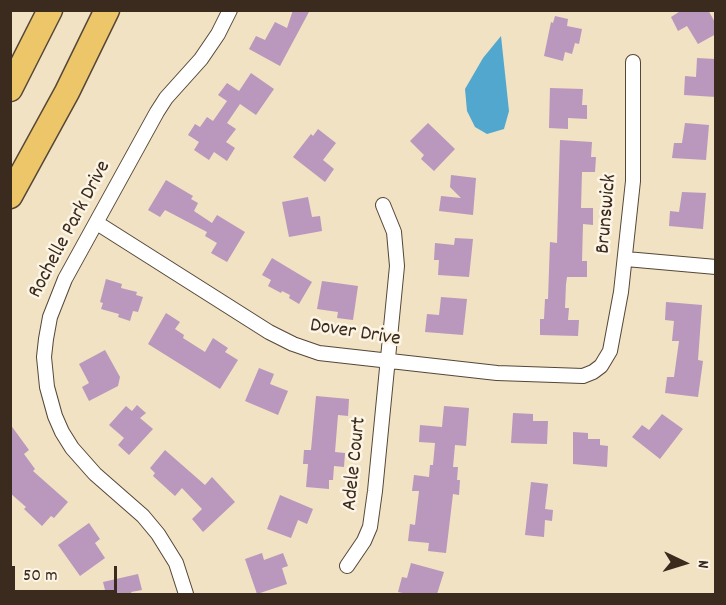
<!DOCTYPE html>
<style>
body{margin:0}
#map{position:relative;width:726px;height:605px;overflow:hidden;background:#f0e2c3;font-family:Dekko,sans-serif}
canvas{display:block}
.frame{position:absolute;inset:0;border:12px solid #3b2a1e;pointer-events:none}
.north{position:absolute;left:654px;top:533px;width:60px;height:60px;-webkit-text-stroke:4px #fcf5e5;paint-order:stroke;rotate:94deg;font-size:16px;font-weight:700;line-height:24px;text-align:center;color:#3b2a1e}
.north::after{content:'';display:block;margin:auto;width:21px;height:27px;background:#3b2a1e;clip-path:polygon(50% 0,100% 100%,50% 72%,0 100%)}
.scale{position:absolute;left:12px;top:566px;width:105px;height:27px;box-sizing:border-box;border:3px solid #3b2a1e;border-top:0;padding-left:8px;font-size:18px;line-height:21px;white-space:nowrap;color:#3b2a1e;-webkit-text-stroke:4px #fcf5e5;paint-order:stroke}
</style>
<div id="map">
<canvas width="726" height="605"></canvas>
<div class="frame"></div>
<div class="north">N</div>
<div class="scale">50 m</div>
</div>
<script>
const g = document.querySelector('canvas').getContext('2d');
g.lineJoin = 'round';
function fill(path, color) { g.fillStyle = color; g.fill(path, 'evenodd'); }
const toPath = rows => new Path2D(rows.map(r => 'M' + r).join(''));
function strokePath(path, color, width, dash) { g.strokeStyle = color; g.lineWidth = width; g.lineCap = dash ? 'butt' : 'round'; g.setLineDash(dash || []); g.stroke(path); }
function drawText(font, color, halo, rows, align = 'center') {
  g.font = font + ' Dekko,sans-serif'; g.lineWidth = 5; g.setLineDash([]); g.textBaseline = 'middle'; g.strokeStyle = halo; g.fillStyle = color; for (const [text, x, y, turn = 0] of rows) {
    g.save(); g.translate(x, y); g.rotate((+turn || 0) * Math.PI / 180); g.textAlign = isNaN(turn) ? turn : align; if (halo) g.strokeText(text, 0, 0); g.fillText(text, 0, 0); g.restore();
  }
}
const water = toPath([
 [501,36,509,111,504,129,487,134,475,127,467,111,465,89,483,58]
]);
const building = toPath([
 [293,10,310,10,280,66,249,49,256,36,265,40,275,22,287,28],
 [682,10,708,10,716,24,716,34,698,44,687,26,678,31,671,17],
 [555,16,568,19,567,26,582,29,579,44,575,43,572,54,565,52,563,61,544,56,551,22,553,23],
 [697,58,716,59,716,97,684,95,685,76,696,77],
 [251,73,274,89,256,115,240,104,227,123,236,129,226,142,235,148,227,161,214,152,209,160,194,150,199,142,188,135,195,124,200,127,207,117,213,121,227,101,218,95,227,83,239,91],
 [550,88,583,89,582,105,587,105,587,119,568,118,568,129,549,128],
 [428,123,455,149,434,171,421,159,424,155,410,141],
 [685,123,709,125,706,160,672,158,674,143,682,143],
 [318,129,336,143,323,160,334,169,325,182,293,157,311,134,313,136],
 [560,140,592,142,591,157,596,157,595,172,582,172,581,208,593,208,593,225,583,224,582,261,587,261,587,277,567,277,566,284,565,308,569,308,568,320,579,320,578,336,540,335,540,319,544,319,545,299,548,299,550,242,557,243],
 [451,175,476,178,473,215,439,211,441,196,461,198,450,187],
 [166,180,193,196,191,199,198,203,194,211,212,223,217,215,245,232,227,262,211,253,217,243,205,236,207,232,165,210,160,217,148,210],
 [682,192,706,193,703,229,669,226,670,211,679,212],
 [308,197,312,217,320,216,322,231,289,237,282,202],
 [455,238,473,239,469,277,438,275,439,260,434,260,435,243,454,245],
 [272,258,312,282,299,304,289,298,290,295,282,291,281,293,268,286,271,280,262,275],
 [106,279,122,284,121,288,137,292,136,295,143,297,138,312,133,311,130,321,118,317,119,314,101,309,103,303,100,302],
 [322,281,358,286,353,320,337,318,338,312,317,309],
 [441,297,467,299,463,335,425,332,427,314,439,315],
 [666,302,702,305,698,360,703,361,698,397,665,393,667,377,674,377,679,341,672,341,674,321,665,320],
 [166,313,180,322,175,329,184,335,183,338,205,352,213,338,228,348,225,352,238,360,220,389,148,344],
 [105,350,120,377,118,386,89,401,82,387,89,383,79,364],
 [259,368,274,374,270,384,288,391,278,415,245,401],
 [316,396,349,399,348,416,338,415,335,452,345,453,344,467,334,466,333,480,329,480,329,489,306,487,308,464,303,464,304,450,311,450],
 [137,405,146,413,140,418,153,429,129,455,118,445,124,438,109,425,126,406,132,411],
 [444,406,469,408,466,446,455,445,453,467,458,467,457,480,460,480,459,495,453,494,446,553,428,551,429,543,408,541,410,524,415,525,419,491,412,491,414,475,429,477,430,465,433,465,435,443,419,442,420,425,442,427],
 [513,413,533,414,533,421,548,421,547,444,511,443],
 [662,414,683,429,660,459,632,437,642,425,649,430],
 [10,424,29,450,24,454,35,469,33,471,68,502,54,518,51,516,42,526,24,509,26,507,10,493],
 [573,432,588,433,588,439,600,439,600,445,608,446,607,467,573,464],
 [165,450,205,485,212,477,235,502,203,532,192,519,202,509,182,488,175,496,153,476,155,473,150,468],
 [531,482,548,484,545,509,553,510,552,521,545,520,544,537,525,535],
 [280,495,313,509,307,524,298,520,291,538,267,529],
 [89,523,100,539,95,543,105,558,80,576,58,545],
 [262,553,264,560,283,553,288,566,282,568,287,584,257,594,245,559],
 [411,563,444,572,437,594,407,594,398,592,402,577,407,578],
 [138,574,142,590,131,592,132,594,106,594,103,582]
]);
const minor = toPath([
 [97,223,269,332,293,344,319,353,497,373,583,376,593,372,601,366,610,351,621,292,633,181,633,62],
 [626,259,716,267],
 [347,566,364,541,370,527,375,491,397,266,394,232,383,205],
 [186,594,176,563,158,534,143,516,95,474,72,448,62,432,55,416,47,387,44,357,46,339,50,317,65,279,157,112,166,98,201,59,218,34,230,10]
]);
const motorway = toPath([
 [10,89,50,10],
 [10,196,67,92,107,10]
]);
const streetNames = [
 ["Brunswick",608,214,-85],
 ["Rochelle Park Drive",71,230,-62],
 ["Dover Drive",355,334,9],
 ["Adele Court",356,464,-84]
];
fill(water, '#51a7cd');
fill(building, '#ba97bc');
strokePath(minor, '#564637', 16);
strokePath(motorway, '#564637', 27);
strokePath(minor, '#fff', 14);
strokePath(motorway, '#ecc669', 24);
drawText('21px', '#3b2a1e', '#fcf5e5', streetNames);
</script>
